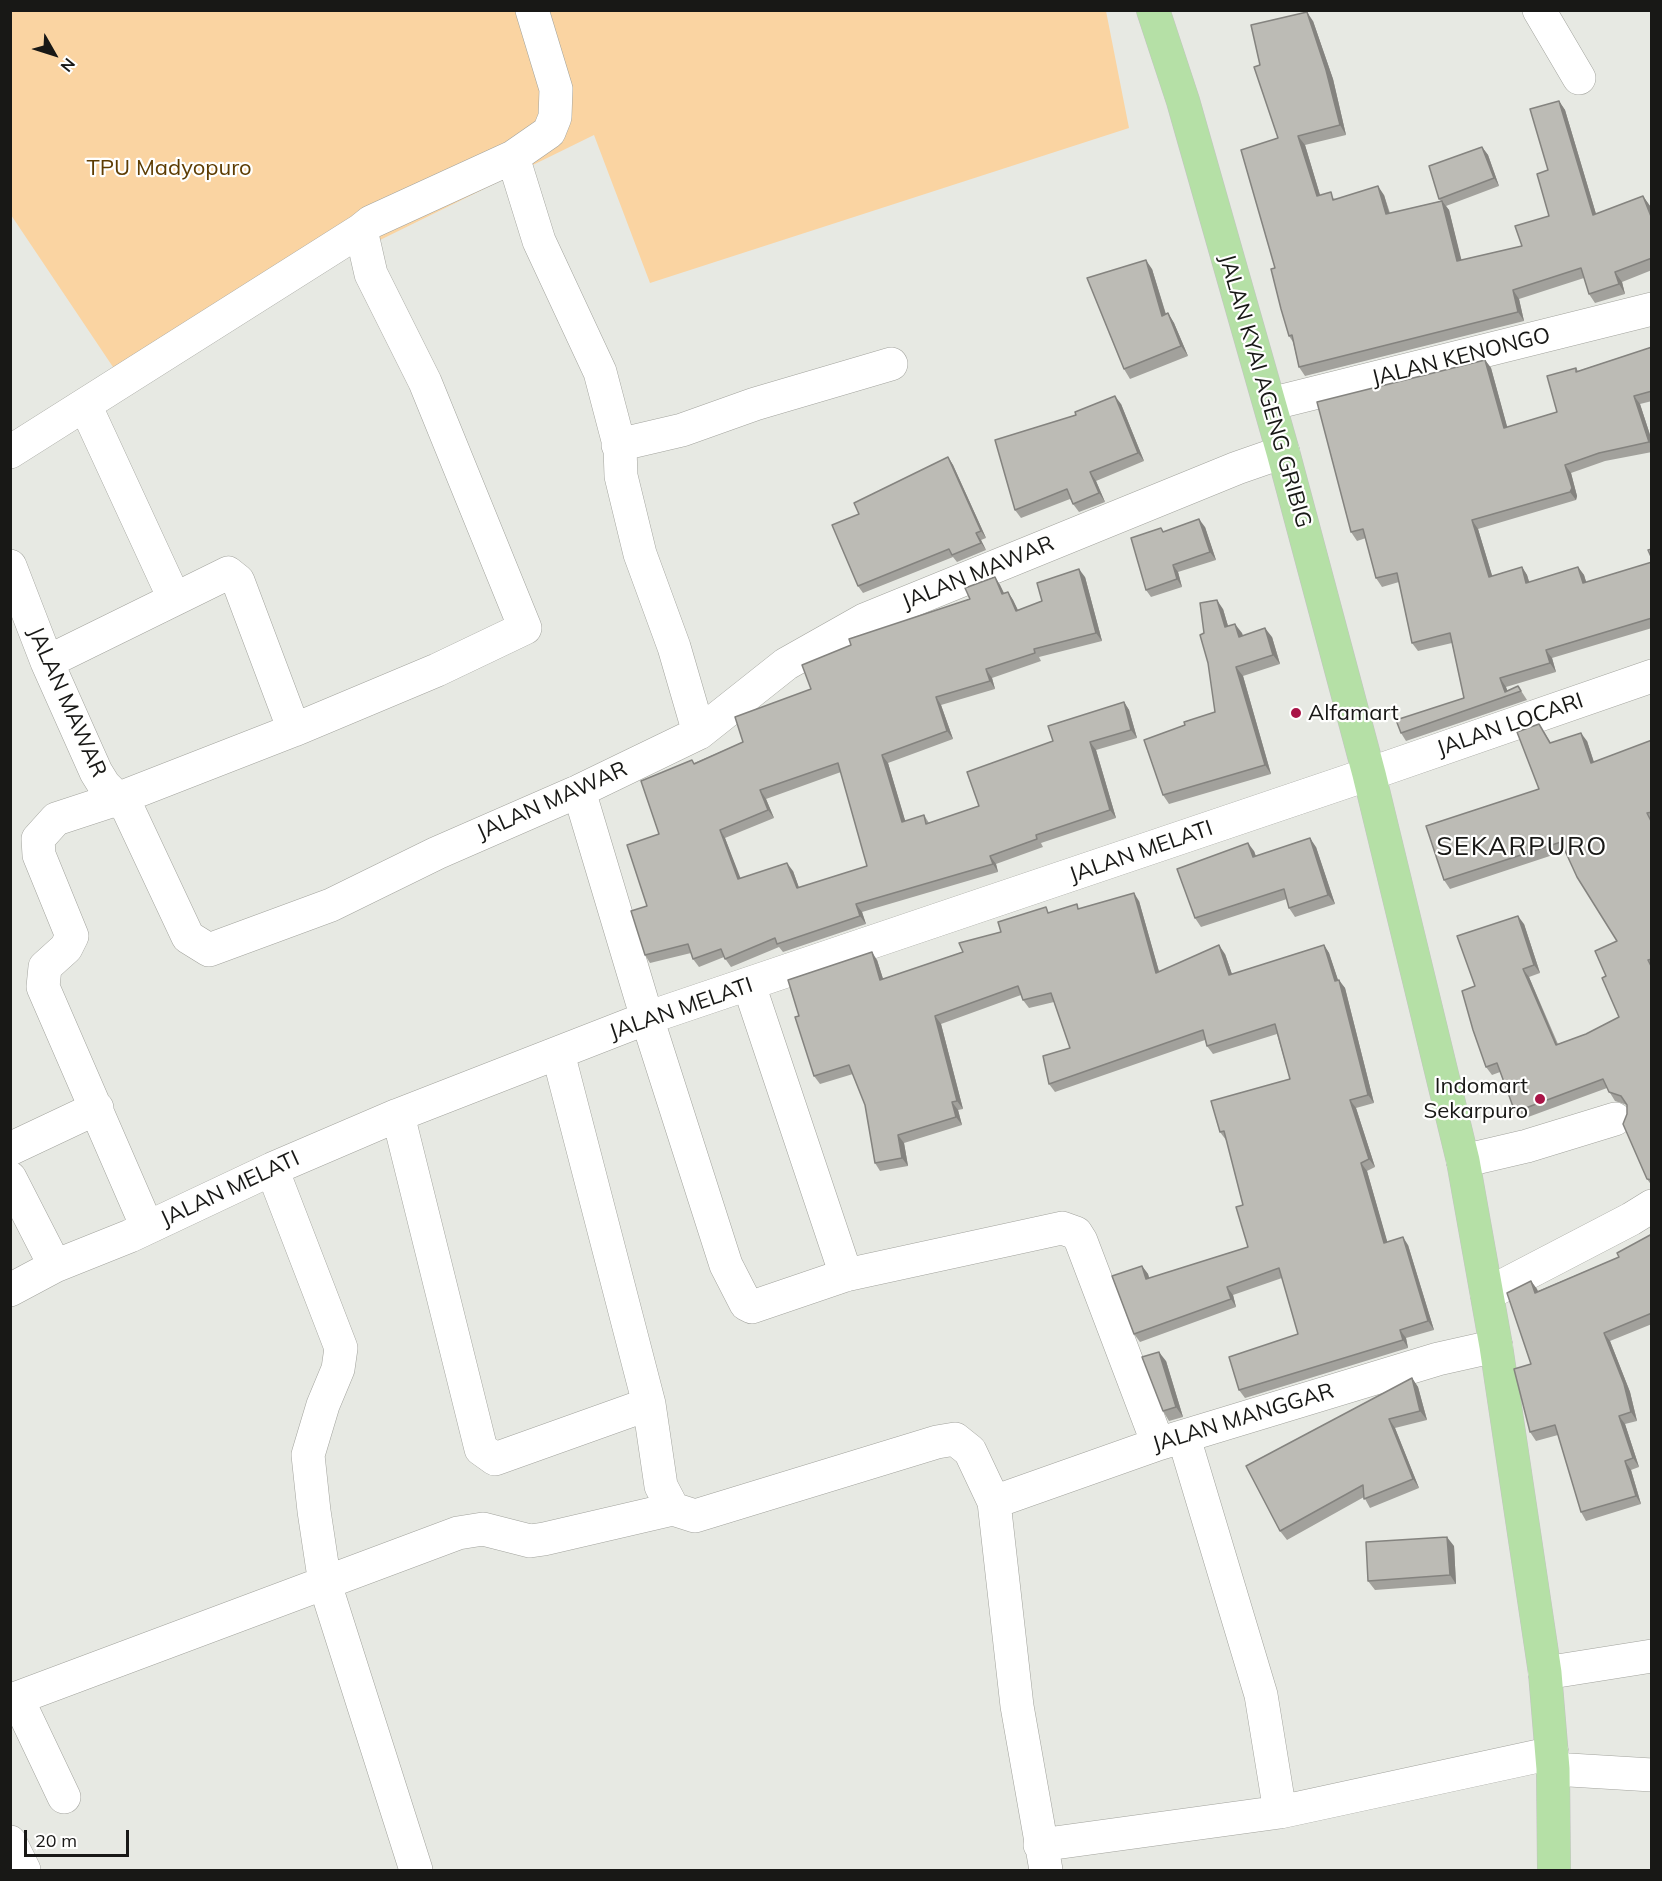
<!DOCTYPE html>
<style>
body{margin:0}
#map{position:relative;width:1662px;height:1881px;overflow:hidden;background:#e7e9e3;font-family:Mulish,sans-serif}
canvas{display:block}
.frame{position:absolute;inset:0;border:12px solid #181816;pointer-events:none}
.north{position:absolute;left:24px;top:24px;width:60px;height:60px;-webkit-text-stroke:4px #fffffe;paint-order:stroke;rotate:129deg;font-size:16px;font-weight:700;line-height:24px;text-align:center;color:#181816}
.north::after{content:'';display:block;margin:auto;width:21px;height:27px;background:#181816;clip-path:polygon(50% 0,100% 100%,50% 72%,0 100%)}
.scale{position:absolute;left:24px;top:1830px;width:105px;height:27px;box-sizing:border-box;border:3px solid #181816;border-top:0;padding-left:8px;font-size:18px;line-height:21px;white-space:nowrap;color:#181816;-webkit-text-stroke:4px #fffffe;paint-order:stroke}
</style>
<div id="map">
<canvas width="1662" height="1881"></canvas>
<div class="frame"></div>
<div class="north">N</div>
<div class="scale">20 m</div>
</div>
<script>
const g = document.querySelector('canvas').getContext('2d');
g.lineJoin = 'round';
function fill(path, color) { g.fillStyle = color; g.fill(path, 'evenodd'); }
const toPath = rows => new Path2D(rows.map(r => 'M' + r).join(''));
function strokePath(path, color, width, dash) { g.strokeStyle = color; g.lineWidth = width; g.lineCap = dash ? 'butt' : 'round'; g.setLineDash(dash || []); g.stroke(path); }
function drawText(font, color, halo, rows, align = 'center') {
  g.font = font + ' Mulish,sans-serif'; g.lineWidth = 4.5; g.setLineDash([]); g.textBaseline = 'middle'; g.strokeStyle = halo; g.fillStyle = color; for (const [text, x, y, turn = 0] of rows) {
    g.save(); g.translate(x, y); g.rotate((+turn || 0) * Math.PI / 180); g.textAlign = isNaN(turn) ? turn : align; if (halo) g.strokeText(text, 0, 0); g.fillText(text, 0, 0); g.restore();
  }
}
const green = toPath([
 [10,11,1106,11,1129,128,650,283,594,135,115,370,11,215]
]);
const minor = toPath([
 [1539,10,1579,78],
 [513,157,539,241,600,372,620,448,621,476,640,554,674,647,699,733],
 [1270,404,1652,309],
 [85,405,174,598],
 [618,445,682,430,755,404,891,364],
 [10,452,361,230],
 [10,566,47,662,96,772,104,785,128,809,188,937,209,950,331,905,437,853,579,791,699,733,786,664,864,620,1237,468,1283,452],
 [47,662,228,573,238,581,294,730],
 [579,791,647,1018,726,1265,746,1304,752,1307,846,1275,1062,1228,1076,1233,1081,1241,1158,1444],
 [749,985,846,1275],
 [558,1053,649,1404,661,1486,673,1509,695,1516,937,1442,955,1439,970,1451,994,1502,1017,1706,1046,1870],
 [398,1115,481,1449,495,1459,649,1404],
 [10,1149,97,1108],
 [1463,1161,1527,1146,1615,1119],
 [272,1169,341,1348,338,1369,323,1405,308,1455,314,1511,325,1584,416,1870],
 [10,1178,55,1266],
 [147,1227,43,987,45,967,66,948,72,936,39,855,38,839,56,819,117,799,294,730,437,670,525,628,425,382,371,274,361,230,371,222,513,157,549,132,555,117,556,89,532,10],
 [10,1290,55,1266,130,1236,272,1169,398,1115,647,1018,1369,774,1652,676],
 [1487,1294,1631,1219,1652,1206],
 [1184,1438,1261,1695,1280,1812],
 [994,1502,1158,1444,1438,1359,1496,1346],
 [1545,1673,1652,1656],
 [1553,1769,1652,1775],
 [64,1797,17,1698,458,1533,483,1529,530,1541,544,1539,673,1509],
 [10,1842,24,1870],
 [1040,1845,1280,1812,1552,1753]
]);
const major = toPath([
 [1153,10,1183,101,1283,452,1369,774,1463,1161,1496,1346,1545,1673,1553,1769,1554,1870]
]);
const wall = toPath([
 [1313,21,1333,79,1346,135,1305,145,1320,195,1336,199,1384,195,1390,213,1441,201,1439,199,1482,147,1488,155,1499,186,1446,206,1449,210,1461,260,1522,246,1549,216,1548,170,1559,101,1565,110,1596,214,1643,196,1650,206,1652,210,1652,270,1622,282,1625,294,1595,303,1589,294,1584,278,1519,299,1524,321,1305,376,1299,367,1293,342,1289,336,1275,268,1278,138],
 [1152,269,1166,314,1168,313,1174,323,1188,356,1130,379,1124,369],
 [1652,347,1652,401,1640,404,1652,441,1652,452,1605,461,1571,473,1577,496,1576,500,1478,529,1492,576,1522,567,1527,575,1529,582,1578,567,1584,575,1586,582,1652,562,1652,628,1552,658,1556,672,1506,687,1507,691,1518,686,1527,700,1406,741,1401,733,1464,698,1452,643,1418,651,1412,643,1399,582,1382,587,1376,578,1366,538,1357,541,1351,532,1485,360,1491,368,1507,427,1557,412,1576,368,1578,371],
 [1121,404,1144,461,1096,481,1105,502,1079,512,1073,504,1070,499,1021,518,1015,510],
 [948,457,953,465,986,538,981,540,986,550,957,562,953,557,863,593,858,586,859,514],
 [1205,527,1216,560,1178,572,1182,587,1151,597,1146,590,1161,528,1164,532],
 [995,577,1000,585,1004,593,1008,592,1013,600,1018,610,1042,601,1085,577,1102,641,1039,657,1041,661,992,678,995,689,941,705,953,739,888,763,905,821,924,815,929,823,979,806,1053,741,1124,702,1129,710,1137,738,1096,750,1116,818,1041,843,1043,847,996,864,998,872,862,912,866,924,783,952,779,947,731,967,724,957,699,967,693,959,691,953,650,963,645,955,647,906,659,834,694,763,743,742,811,689,851,645,970,599],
 [841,772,867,866,799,888,793,871,740,879,725,838,774,818,766,799],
 [1223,609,1228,626,1242,633,1243,636,1272,637,1280,664,1243,676,1271,774,1169,804,1163,795,1185,725,1215,712,1204,633],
 [1539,724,1551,743,1587,741,1594,762,1652,740,1652,1186,1647,1179,1627,1114,1627,1105,1615,1101,1607,1088,1520,1120,1515,1112,1500,1072,1492,1075,1486,1067,1475,986,1524,924,1540,973,1529,977,1558,1044,1586,1034,1619,1017,1606,976,1617,941,1565,851,1450,889,1444,880,1539,789],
 [1316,847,1335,904,1295,917,1289,908,1287,899,1201,927,1195,918,1254,851,1256,856],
 [1139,901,1159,972,1225,954,1232,974,1324,945,1329,953,1338,980,1345,988,1374,1103,1356,1108,1375,1167,1367,1171,1387,1242,1408,1245,1434,1330,1406,1338,1408,1348,1245,1398,1239,1390,1298,1334,1282,1278,1233,1295,1236,1307,1140,1342,1134,1334,1142,1266,1148,1274,1149,1278,1248,1247,1243,1205,1227,1140,1226,1140,1220,1132,1290,1079,1277,1034,1213,1054,1207,1046,1205,1040,1055,1092,1049,1084,1070,1048,1054,1002,1029,1008,1023,1000,1021,995,941,1024,963,1109,958,1110,962,1125,904,1143,908,1166,880,1171,875,1163,865,1105,853,1074,820,1084,814,1076,799,1016,877,960,883,979,963,952,1001,932,1050,912],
 [1652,1234,1652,1324,1610,1341,1630,1392,1637,1421,1625,1424,1639,1467,1631,1470,1641,1504,1586,1521,1581,1512,1558,1435,1536,1441,1530,1432,1531,1281,1538,1291,1619,1257],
 [1166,1361,1183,1417,1169,1421,1163,1411],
 [1412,1378,1418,1387,1427,1420,1395,1428,1419,1488,1370,1508,1364,1497,1287,1540,1280,1531],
 [1454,1546,1456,1584,1375,1590,1368,1581]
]);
const shadedWall = toPath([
 [1307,12,1313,21,1333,79,1346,135,1340,125],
 [1559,101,1565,110,1599,224,1593,215],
 [1298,136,1305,145,1323,205,1317,196],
 [1482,147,1488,155,1499,186,1494,178],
 [1378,186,1384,195,1392,223,1386,214],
 [1643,196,1650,206,1652,210,1652,219],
 [1442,201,1449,210,1464,270,1457,261],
 [1146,260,1152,269,1169,325,1162,316],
 [1615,272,1622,282,1625,294,1619,284],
 [1513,290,1519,299,1524,321,1518,312],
 [1168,313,1174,323,1188,356,1181,346],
 [1485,360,1491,368,1510,437,1504,428],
 [1115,396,1121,404,1144,461,1138,453],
 [1634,396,1640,404,1652,441,1652,447,1649,442],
 [948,457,953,465,986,538,981,531],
 [1565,465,1571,473,1577,496,1576,500,1570,492],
 [1090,472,1096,481,1105,502,1099,493],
 [1199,519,1205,527,1216,560,1210,552],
 [1472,520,1478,529,1495,585,1489,577],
 [976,533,981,540,986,550,981,543],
 [1173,565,1178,572,1182,587,1177,579],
 [1522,567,1527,575,1532,591,1526,583],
 [1578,567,1584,575,1589,591,1583,583],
 [1079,569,1085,577,1102,641,1096,633],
 [995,577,1000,585,1008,602,1002,594],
 [1008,592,1013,600,1022,619,1016,611],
 [1217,600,1223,609,1231,636,1225,627],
 [1235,624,1242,633,1246,646,1239,637],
 [1265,628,1272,637,1280,664,1273,655],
 [1546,650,1552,658,1556,672,1550,663],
 [1236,667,1243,676,1271,774,1265,765],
 [986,669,992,678,995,689,990,681],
 [1500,678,1506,687,1509,695,1505,692],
 [936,697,941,705,953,739,947,731],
 [1124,702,1129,710,1137,738,1131,730],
 [1581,733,1587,741,1597,772,1591,763],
 [1090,742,1096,750,1116,818,1110,810],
 [882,755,888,763,908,830,902,822],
 [760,790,766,799,774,818,768,810],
 [720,830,725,838,744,887,738,879],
 [1310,838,1316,847,1335,904,1328,895],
 [1248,843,1254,851,1259,866,1253,857],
 [990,856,996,864,998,872,993,864],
 [787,863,793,871,802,896,797,888],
 [1134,893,1139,901,1162,982,1156,973],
 [856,904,862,912,866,924,860,916],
 [1518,916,1524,924,1540,973,1534,965],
 [1219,945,1225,954,1235,983,1229,975],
 [1324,945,1329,953,1341,989,1335,981],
 [872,952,877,960,886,988,880,980],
 [1523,969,1529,977,1561,1054,1556,1045],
 [1339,980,1345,988,1374,1103,1368,1095],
 [935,1016,941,1024,963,1109,957,1101],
 [1350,1100,1356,1108,1375,1167,1369,1159],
 [952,1102,958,1110,962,1125,956,1117],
 [898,1135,904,1143,908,1166,902,1158],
 [1361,1163,1367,1171,1390,1251,1384,1243],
 [1403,1237,1408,1245,1434,1330,1428,1321],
 [1142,1266,1148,1274,1152,1287,1146,1279],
 [1531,1281,1537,1289,1541,1301,1535,1293],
 [1227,1287,1233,1295,1236,1307,1231,1299],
 [1400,1330,1406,1338,1408,1348,1403,1340],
 [1604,1333,1610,1341,1630,1392,1637,1421,1631,1412],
 [1159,1352,1166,1361,1183,1417,1176,1407],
 [1412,1378,1418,1387,1427,1420,1420,1411],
 [1619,1416,1625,1424,1639,1467,1633,1458],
 [1389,1419,1395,1428,1419,1488,1413,1479],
 [1625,1461,1631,1470,1641,1504,1636,1496],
 [1447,1537,1454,1546,1456,1584,1450,1575]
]);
const building = toPath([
 [1307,12,1326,70,1340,125,1298,136,1317,196,1331,192,1333,200,1378,186,1386,214,1442,201,1457,261,1522,246,1515,226,1549,216,1537,174,1548,170,1530,109,1559,101,1593,215,1643,196,1652,219,1652,258,1615,272,1619,284,1589,294,1581,268,1513,290,1518,312,1299,367,1292,335,1289,336,1281,309,1271,269,1275,268,1241,150,1278,138,1254,67,1260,65,1251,25,1307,12],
 [1482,147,1494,178,1439,199,1429,166,1482,147],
 [1146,260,1162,316,1168,313,1181,346,1124,369,1087,278,1146,260],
 [1652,347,1652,391,1634,396,1649,442,1599,453,1565,465,1572,488,1570,492,1472,520,1489,577,1522,567,1526,583,1578,567,1583,583,1652,562,1652,618,1546,650,1550,663,1500,678,1505,692,1518,686,1521,691,1401,733,1396,720,1464,698,1450,633,1412,643,1397,573,1376,578,1363,529,1351,532,1317,402,1485,360,1504,428,1557,412,1547,376,1576,368,1576,372,1652,347],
 [1115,396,1138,453,1090,472,1099,493,1073,504,1067,489,1015,510,995,440,1076,415,1075,412,1115,396],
 [948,457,981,531,976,533,981,543,952,555,949,549,858,586,832,525,859,514,854,503,948,457],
 [1199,519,1210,552,1173,565,1177,579,1146,590,1131,538,1161,528,1163,532,1199,519],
 [1652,549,1652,559,1648,550,1652,549],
 [1079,569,1096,633,1034,649,1035,653,986,669,990,681,936,697,947,731,882,755,902,822,924,815,926,824,979,806,967,772,1053,741,1048,726,1124,702,1131,730,1090,742,1110,810,1036,835,1037,839,990,856,993,864,856,904,860,916,777,944,775,938,725,959,721,949,693,959,688,944,645,955,631,911,647,906,627,845,659,834,641,781,692,760,694,764,743,742,735,717,811,689,802,665,851,645,849,639,970,599,965,588,995,577,1002,594,1008,592,1016,611,1042,601,1037,583,1079,569],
 [838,763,867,866,797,888,787,863,738,879,720,830,768,810,760,790,838,763],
 [1217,600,1225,627,1235,624,1239,637,1265,628,1273,655,1236,667,1265,765,1163,795,1144,740,1185,725,1184,722,1215,712,1208,663,1200,635,1204,633,1200,603,1217,600],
 [1539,724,1550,743,1581,733,1591,763,1652,740,1652,812,1647,813,1652,823,1652,959,1648,960,1652,968,1652,1180,1647,1179,1623,1124,1627,1114,1627,1105,1621,1096,1609,1092,1603,1079,1515,1112,1497,1063,1486,1067,1473,1030,1462,991,1475,986,1457,936,1518,916,1534,965,1523,969,1556,1045,1586,1034,1619,1017,1602,978,1606,976,1595,951,1617,941,1577,877,1561,842,1444,880,1426,826,1539,789,1517,732,1539,724],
 [1310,838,1328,895,1289,908,1284,889,1195,918,1177,869,1248,843,1253,857,1310,838],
 [1134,893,1156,973,1219,945,1229,975,1324,945,1335,981,1339,980,1368,1095,1350,1100,1369,1159,1361,1163,1384,1243,1403,1237,1428,1321,1400,1330,1403,1340,1239,1390,1229,1357,1298,1334,1279,1268,1227,1287,1231,1299,1134,1334,1112,1276,1142,1266,1146,1279,1248,1247,1236,1207,1243,1205,1224,1131,1220,1132,1211,1101,1290,1079,1275,1024,1207,1046,1203,1030,1049,1084,1043,1056,1070,1048,1051,993,1023,1000,1018,986,935,1016,957,1101,952,1102,956,1117,898,1135,902,1158,875,1163,865,1105,849,1065,814,1076,795,1017,799,1016,788,980,872,952,880,980,963,952,959,943,1001,932,998,922,1046,907,1048,913,1077,904,1078,909,1134,893],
 [1652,1234,1652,1313,1604,1333,1624,1384,1631,1412,1619,1416,1633,1458,1625,1461,1636,1496,1581,1512,1555,1425,1530,1432,1514,1369,1531,1364,1507,1293,1531,1281,1535,1293,1619,1257,1617,1253,1652,1234],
 [1159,1352,1176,1407,1163,1411,1142,1357,1159,1352],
 [1412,1378,1420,1411,1389,1419,1413,1479,1364,1499,1363,1485,1280,1531,1246,1466,1412,1378],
 [1447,1537,1450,1575,1368,1581,1366,1542,1447,1537]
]);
const markers = [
 [1296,713,6,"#a91447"],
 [1540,1099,6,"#a91447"]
];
const parkNames = [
 ["TPU Madyopuro",169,168]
];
const streetNames = [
 ["JALAN KENONGO",1461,357,-14],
 ["JALAN KYAI AGENG GRIBIG",1265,391,74],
 ["JALAN MAWAR",978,573,-22],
 ["JALAN MAWAR",67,702,66],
 ["JALAN LOCARI",1510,725,-19],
 ["JALAN MAWAR",552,801,-24],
 ["JALAN MELATI",1141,852,-19],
 ["JALAN MELATI",681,1009,-19],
 ["JALAN MELATI",230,1189,-25],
 ["JALAN MANGGAR",1243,1418,-17]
];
const poiNames = [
 ["Alfamart",1308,713],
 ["Indomart",1528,1086,"right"],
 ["Sekarpuro",1528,1111,"right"]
];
const quarterNames = [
 ["SEKARPURO",1522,847]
];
fill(green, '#fad4a2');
strokePath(minor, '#a2a39d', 34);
strokePath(major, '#c3c3c2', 34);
strokePath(minor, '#fff', 33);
strokePath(major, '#b5e0a6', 33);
fill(wall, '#a2a19c');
fill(shadedWall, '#84837f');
fill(building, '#bcbbb5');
strokePath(building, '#84837f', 1.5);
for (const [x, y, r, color] of markers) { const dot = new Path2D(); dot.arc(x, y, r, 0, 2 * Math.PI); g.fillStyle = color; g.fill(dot); strokePath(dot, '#fffffe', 2); }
drawText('22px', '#5d3c02', '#fffffe', parkNames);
drawText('22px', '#181816', '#fffffe', streetNames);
drawText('22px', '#181816', '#fffffe', poiNames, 'left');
g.letterSpacing = '1.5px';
drawText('26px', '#181816', '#fffffe', quarterNames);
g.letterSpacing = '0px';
</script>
